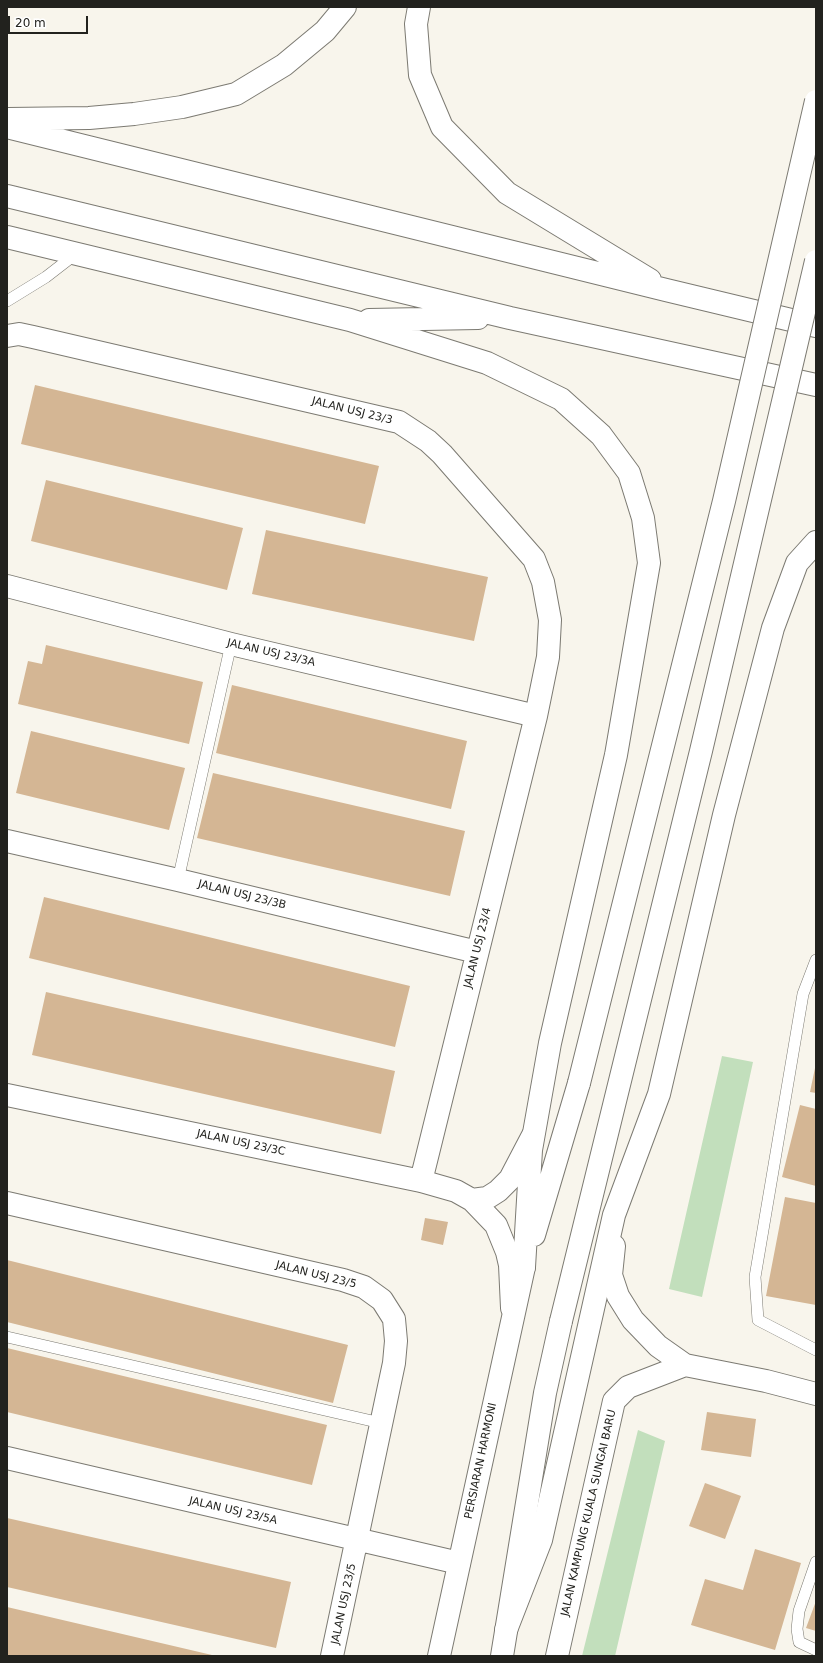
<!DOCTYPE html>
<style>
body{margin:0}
#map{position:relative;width:823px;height:1663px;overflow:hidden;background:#f8f5ec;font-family:"DejaVu Sans",sans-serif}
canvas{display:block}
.frame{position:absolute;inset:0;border:8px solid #22221e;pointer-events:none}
.scale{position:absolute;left:8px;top:16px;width:80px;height:18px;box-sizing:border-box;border:2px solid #22221e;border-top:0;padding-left:5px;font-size:12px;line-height:14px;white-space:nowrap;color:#22221e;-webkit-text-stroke:3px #fff;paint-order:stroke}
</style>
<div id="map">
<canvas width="823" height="1663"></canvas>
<div class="frame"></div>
<div class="scale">20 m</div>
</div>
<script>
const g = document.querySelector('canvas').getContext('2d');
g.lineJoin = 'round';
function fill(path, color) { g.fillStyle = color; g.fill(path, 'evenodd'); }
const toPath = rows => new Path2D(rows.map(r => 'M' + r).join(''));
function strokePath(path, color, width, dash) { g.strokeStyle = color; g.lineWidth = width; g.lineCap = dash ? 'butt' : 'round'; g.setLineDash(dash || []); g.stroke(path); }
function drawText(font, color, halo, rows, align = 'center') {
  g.font = font + ' "DejaVu Sans",sans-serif'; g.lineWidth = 3.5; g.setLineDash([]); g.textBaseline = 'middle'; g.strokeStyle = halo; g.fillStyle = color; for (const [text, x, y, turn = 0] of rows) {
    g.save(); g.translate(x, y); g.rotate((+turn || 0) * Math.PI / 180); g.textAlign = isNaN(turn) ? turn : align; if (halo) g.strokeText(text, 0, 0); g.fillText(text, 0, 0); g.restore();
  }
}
const water = toPath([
 [722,1056,753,1062,702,1297,669,1289],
 [638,1430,665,1441,615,1656,582,1656]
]);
const building = toPath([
 [35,385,379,466,365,524,21,444],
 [46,480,243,528,227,590,31,541],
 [266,530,488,577,474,641,252,594],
 [46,645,203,682,189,744,18,704,28,661,42,664],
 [232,685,467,741,451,809,216,753],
 [31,731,185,768,169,830,16,793],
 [213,773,465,831,450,896,197,838],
 [44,897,410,986,395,1047,29,958],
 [46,992,395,1071,381,1134,32,1055],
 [815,1068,816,1068,816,1093,810,1092],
 [800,1105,816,1109,816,1186,782,1177],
 [785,1197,816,1203,816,1305,766,1296],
 [425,1218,448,1222,443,1245,421,1240],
 [7,1260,348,1345,333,1403,7,1322],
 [7,1348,327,1425,312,1485,7,1412],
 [707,1412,756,1419,751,1457,701,1450],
 [705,1483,741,1496,725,1539,689,1526],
 [7,1518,291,1582,276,1648,7,1587],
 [755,1549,801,1563,775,1650,691,1625,705,1579,743,1590],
 [816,1601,816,1631,806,1628],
 [7,1607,212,1655,212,1656,7,1656]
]);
const lane = toPath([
 [7,301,46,277,77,253],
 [178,880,231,644],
 [816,960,803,994,755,1277,758,1320,816,1350],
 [7,1337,381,1423],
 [816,1562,799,1611,797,1629,799,1642,816,1650]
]);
const street = toPath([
 [7,336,19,334,33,337,399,422,428,441,442,454,534,559,543,582,550,620,548,657,536,716,421,1181],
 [7,586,231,644,536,716],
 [7,841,178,880,477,952],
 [7,1095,421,1181,456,1191,472,1200,496,1225,507,1252,510,1265,512,1308],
 [472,1200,487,1198,498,1191,510,1179,532,1137],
 [7,1203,343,1280,364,1287,382,1300,394,1319,396,1341,394,1363,332,1656],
 [7,1458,459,1563]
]);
const secondary = toPath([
 [614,1246,611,1275,618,1296,633,1320,658,1346,685,1365,766,1381,816,1394],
 [439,1656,524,1267],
 [502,1656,545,1393,561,1321],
 [557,1656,614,1401,628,1387,685,1365]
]);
const highway = toPath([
 [419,7,416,24,420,75,442,127,507,193,650,280],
 [8,119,89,118,134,114,182,107,236,94,284,65,325,31,345,7],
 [7,127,666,290,816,326],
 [7,196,510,318,816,385],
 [7,237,350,320,487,363,561,399,601,435,629,473,643,518,649,563,616,755,550,1043,531,1150,524,1267],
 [369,320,478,318],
 [534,1235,579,1083],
 [506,1630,541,1540,614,1215,659,1094,724,815,773,628,797,563,816,542]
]);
const highwayBridge = toPath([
 [579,1083,724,501,816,101],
 [561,1321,701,751,816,261]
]);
const streetNames = [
 ["JALAN USJ 23/3",352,411,14],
 ["JALAN USJ 23/3A",271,653,13],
 ["JALAN USJ 23/3B",242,895,14],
 ["JALAN USJ 23/4",478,948,-76],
 ["JALAN USJ 23/3C",241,1143,12],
 ["JALAN USJ 23/5",316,1275,14],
 ["PERSIARAN HARMONI",481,1461,-78],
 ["JALAN USJ 23/5A",233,1511,13],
 ["JALAN KAMPUNG KUALA SUNGAI BARU",589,1513,-77],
 ["JALAN USJ 23/5",344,1604,-78]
];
fill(water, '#c2dfbc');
fill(building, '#d4b694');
strokePath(lane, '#7c7a72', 12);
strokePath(street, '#7c7a72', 24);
strokePath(secondary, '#7c7a72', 24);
strokePath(highway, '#7c7a72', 24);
strokePath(lane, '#fff', 11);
strokePath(street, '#fff', 22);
strokePath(secondary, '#fff', 22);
strokePath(highway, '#fff', 22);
strokePath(highwayBridge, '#7c7a72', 24, []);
strokePath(highwayBridge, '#fff', 22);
drawText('11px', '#22221e', '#fff', streetNames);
</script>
